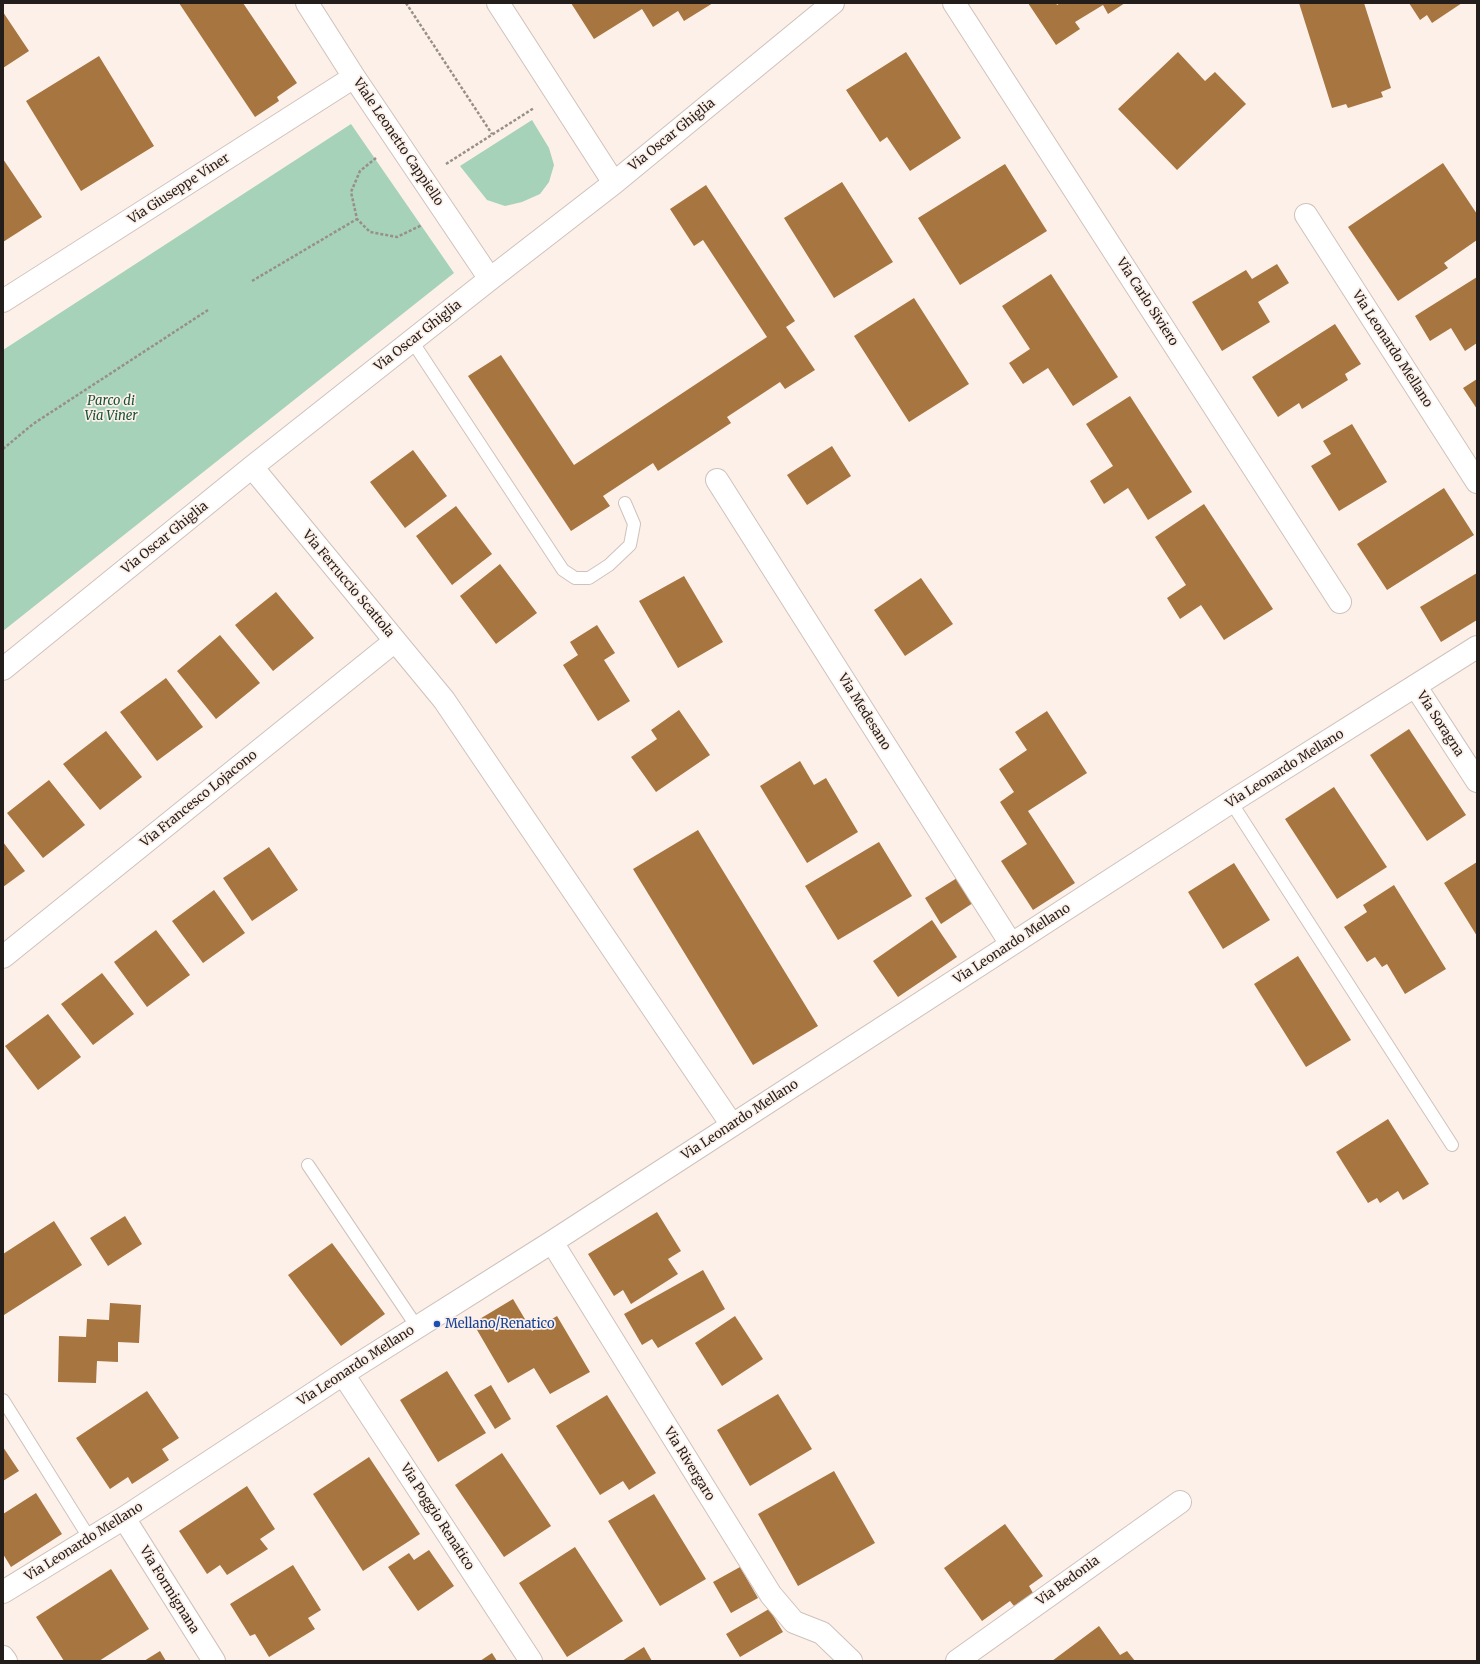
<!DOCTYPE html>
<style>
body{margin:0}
#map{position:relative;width:1480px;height:1664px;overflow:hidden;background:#fcf0e8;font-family:Merriweather,serif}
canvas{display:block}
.frame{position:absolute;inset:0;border:4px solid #231e1c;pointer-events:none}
</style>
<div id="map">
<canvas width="1480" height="1664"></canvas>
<div class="frame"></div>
</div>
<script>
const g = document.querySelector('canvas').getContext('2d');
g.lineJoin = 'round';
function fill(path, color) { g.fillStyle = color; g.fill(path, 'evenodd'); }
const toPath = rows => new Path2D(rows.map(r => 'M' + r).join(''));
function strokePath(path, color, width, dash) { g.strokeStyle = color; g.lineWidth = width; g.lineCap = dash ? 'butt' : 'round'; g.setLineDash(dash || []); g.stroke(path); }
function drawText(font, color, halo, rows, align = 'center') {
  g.font = font + ' Merriweather,serif'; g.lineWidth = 3.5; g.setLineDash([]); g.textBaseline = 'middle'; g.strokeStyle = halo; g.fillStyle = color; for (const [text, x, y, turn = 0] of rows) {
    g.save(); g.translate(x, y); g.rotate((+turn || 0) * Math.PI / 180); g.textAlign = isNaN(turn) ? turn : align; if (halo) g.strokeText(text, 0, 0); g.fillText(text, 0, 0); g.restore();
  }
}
const green = toPath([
 [532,120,549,148,554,165,549,182,540,194,522,202,505,206,487,200,460,166],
 [351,124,454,273,3,631,3,350]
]);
const building = toPath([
 [179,3,243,3,297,83,277,97,279,101,255,117],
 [571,3,713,3,684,21,678,11,653,27,642,9,594,39],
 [1028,3,1056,3,1057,5,1060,3,1125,3,1108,14,1103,5,1075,22,1080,29,1056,45],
 [1299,3,1364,3,1391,88,1381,92,1383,97,1348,108,1346,104,1332,108],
 [1409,3,1462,3,1432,23,1427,15,1420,20],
 [3,12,29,51,3,68],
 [906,52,961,138,910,171,887,137,880,142,846,90],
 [1178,52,1205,81,1215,72,1246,104,1177,170,1118,109],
 [99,56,154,146,81,191,26,101],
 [3,159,42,217,3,242],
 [1443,163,1477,214,1477,240,1444,263,1448,268,1398,301,1348,227],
 [1005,164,1047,231,960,285,918,218],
 [842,182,893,262,834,298,784,218],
 [706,185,795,321,786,327,815,370,785,389,780,382,727,417,731,423,658,471,653,463,603,496,610,506,571,531,468,376,501,355,574,465,767,337,703,240,694,246,670,209],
 [1277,264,1289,283,1258,302,1270,322,1222,351,1192,302,1246,270,1252,279],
 [1051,274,1118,377,1073,406,1048,368,1023,384,1009,363,1030,349,1002,306],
 [1477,277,1477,343,1465,351,1451,328,1430,341,1415,316],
 [914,298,969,384,909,422,854,336],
 [1335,324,1361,364,1345,374,1348,380,1302,409,1299,403,1278,417,1252,377],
 [1477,379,1477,409,1463,388],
 [1130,396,1192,492,1148,520,1128,488,1104,504,1090,481,1113,466,1086,424],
 [1352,424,1387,482,1339,511,1311,466,1331,454,1323,441],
 [832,446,851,476,807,505,787,475],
 [413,450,447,496,405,528,370,482],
 [1444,488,1474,535,1387,590,1357,544],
 [1204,504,1273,609,1224,640,1201,605,1180,619,1167,598,1186,585,1155,537],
 [456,506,492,554,452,585,416,536],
 [500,564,537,613,496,644,460,596],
 [1477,573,1477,620,1441,642,1420,607],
 [684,576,723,642,678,668,639,601],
 [921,578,953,624,905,656,874,610],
 [276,592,314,638,273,671,235,625],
 [597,625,615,653,604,660,630,701,598,721,563,665,578,655,570,642],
 [220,635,260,683,216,719,177,671],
 [166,678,203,727,157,761,120,712],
 [679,710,710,755,656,792,631,757,657,739,651,730],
 [1047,711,1087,773,1028,811,1075,883,1033,910,1001,861,1027,844,1000,802,1014,792,999,769,1027,750,1015,732],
 [1409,729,1466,815,1427,841,1370,755],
 [106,731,142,777,100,810,63,764],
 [800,761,814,785,826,778,858,832,807,863,760,786],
 [49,780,85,825,43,858,7,813],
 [1334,787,1387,867,1337,899,1285,819],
 [698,830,818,1026,753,1065,633,869],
 [3,842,25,871,3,887],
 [879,842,912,896,838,940,805,886],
 [269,847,298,890,252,921,223,878],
 [1477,862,1477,936,1444,883],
 [1234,863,1270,920,1223,949,1188,892],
 [957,878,973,903,941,924,925,898],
 [1394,885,1446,969,1405,994,1387,964,1382,967,1375,957,1367,962,1344,927,1367,912,1363,905],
 [214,890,245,933,203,963,172,921],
 [932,920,957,957,898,997,873,961],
 [156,930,190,975,147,1007,114,962],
 [1298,956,1351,1040,1306,1067,1254,984],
 [102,973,134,1014,93,1045,61,1004],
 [48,1014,81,1057,38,1090,5,1046],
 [1388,1119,1429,1184,1403,1200,1398,1191,1380,1203,1377,1198,1368,1203,1336,1152],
 [657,1212,681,1251,668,1259,678,1274,631,1304,623,1290,614,1296,588,1254],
 [125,1216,142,1244,108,1266,90,1238],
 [54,1221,82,1265,4,1315,3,1254],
 [332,1243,385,1314,341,1346,288,1275],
 [703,1270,725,1309,658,1348,652,1339,642,1345,624,1314],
 [513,1299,532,1331,557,1316,590,1372,550,1394,534,1368,508,1383,473,1323],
 [110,1303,141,1305,139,1343,118,1342,118,1362,97,1361,96,1383,58,1382,59,1336,86,1337,87,1319,109,1320],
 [735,1316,763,1359,722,1386,695,1343],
 [447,1371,486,1433,438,1462,400,1400],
 [491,1385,511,1419,495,1429,474,1395],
 [147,1391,179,1438,162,1449,169,1460,132,1484,128,1477,110,1489,76,1438],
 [778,1394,812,1449,750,1486,717,1430],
 [607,1395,656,1473,629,1490,623,1481,600,1495,556,1426],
 [3,1447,19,1471,3,1481],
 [502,1453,551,1526,504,1557,455,1485],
 [369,1457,420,1534,363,1571,313,1494],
 [834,1471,875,1543,798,1586,758,1514],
 [247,1486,275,1529,260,1539,268,1549,227,1575,220,1565,207,1574,179,1531],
 [36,1493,62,1534,11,1567,3,1554,3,1514],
 [654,1494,706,1579,660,1606,608,1521],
 [1005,1524,1043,1576,1029,1586,1033,1593,1014,1606,1010,1601,982,1621,944,1568],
 [575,1547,623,1621,567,1657,519,1583],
 [429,1550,454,1586,418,1611,388,1567,409,1553,414,1560],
 [293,1565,321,1610,308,1618,315,1629,269,1657,255,1634,250,1636,230,1604],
 [740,1567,758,1598,731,1613,713,1582],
 [111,1569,149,1629,99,1661,64,1661,36,1617],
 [769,1609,783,1632,740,1657,726,1634],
 [1099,1626,1120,1655,1127,1651,1135,1661,1052,1661],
 [644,1647,652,1661,622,1661],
 [160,1651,166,1661,144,1661],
 [492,1653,497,1661,480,1661]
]);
const path = toPath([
 [406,3,492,134],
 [376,158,360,171,351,192,357,219,370,232,397,237,422,225],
 [446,164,534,108],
 [252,281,357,219],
 [3,449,33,424,208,310]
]);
const service = toPath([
 [412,341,563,570,575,578,589,578,609,565,630,545,634,524,625,503],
 [1231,802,1452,1145],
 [308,1165,417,1327],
 [3,1400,90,1539]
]);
const minor = toPath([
 [307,3,354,77,490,279],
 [498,3,614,183],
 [954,3,1340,602],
 [1306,215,1477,482],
 [3,301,354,77],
 [252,467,444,700,732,1125],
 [717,480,1011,944],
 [3,669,252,467,490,279,614,183,833,3],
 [1416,687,1477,781],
 [3,957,395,641],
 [552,1242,771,1595,794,1622,822,1633,851,1661],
 [343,1374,531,1661],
 [124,1518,214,1661],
 [3,1592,124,1518,343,1374,552,1242,1231,802,1477,647],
 [3,1657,6,1661],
 [957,1661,1180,1502]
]);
const markers = [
 [437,1324,4,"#1a4fb4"]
];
const streetNames = [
 ["Via Oscar Ghiglia",672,135,-39],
 ["Viale Leonetto Cappiello",398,142,56],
 ["Via Giuseppe Viner",179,189,-33],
 ["Via Carlo Siviero",1147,302,57],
 ["Via Oscar Ghiglia",418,336,-38],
 ["Via Leonardo Mellano",1392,349,57],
 ["Via Oscar Ghiglia",165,538,-39],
 ["Via Ferruccio Scattola",348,584,50],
 ["Via Medesano",864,712,58],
 ["Via Soragna",1440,724,57],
 ["Via Leonardo Mellano",1285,769,-32],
 ["Via Francesco Lojacono",199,799,-39],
 ["Via Leonardo Mellano",1012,944,-33],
 ["Via Leonardo Mellano",740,1120,-33],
 ["Via Leonardo Mellano",356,1366,-33],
 ["Via Rivergaro",689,1464,58],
 ["Via Poggio Renatico",437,1517,57],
 ["Via Leonardo Mellano",84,1542,-32],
 ["Via Bedonia",1068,1581,-36],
 ["Via Formignana",169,1590,58]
];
const parkNames = [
 ["Parco di",111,401],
 ["Via Viner",111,416]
];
const transitNames = [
 ["Mellano/Renatico",445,1324]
];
fill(green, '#a5d2b9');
fill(building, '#a67540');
strokePath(service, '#cec2bb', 14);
strokePath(minor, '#cec2bb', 24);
strokePath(path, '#988f8a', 2.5, [3, 2]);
strokePath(service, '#fff', 12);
strokePath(minor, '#fff', 22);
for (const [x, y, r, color] of markers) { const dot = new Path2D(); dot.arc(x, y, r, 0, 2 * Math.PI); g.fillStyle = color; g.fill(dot); strokePath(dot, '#fcf0e8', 1.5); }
drawText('13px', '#231e1c', '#fcf0e8', streetNames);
drawText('italic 13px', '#195339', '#fcf0e8', parkNames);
drawText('13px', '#164399', '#fcf0e8', transitNames, 'left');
</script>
